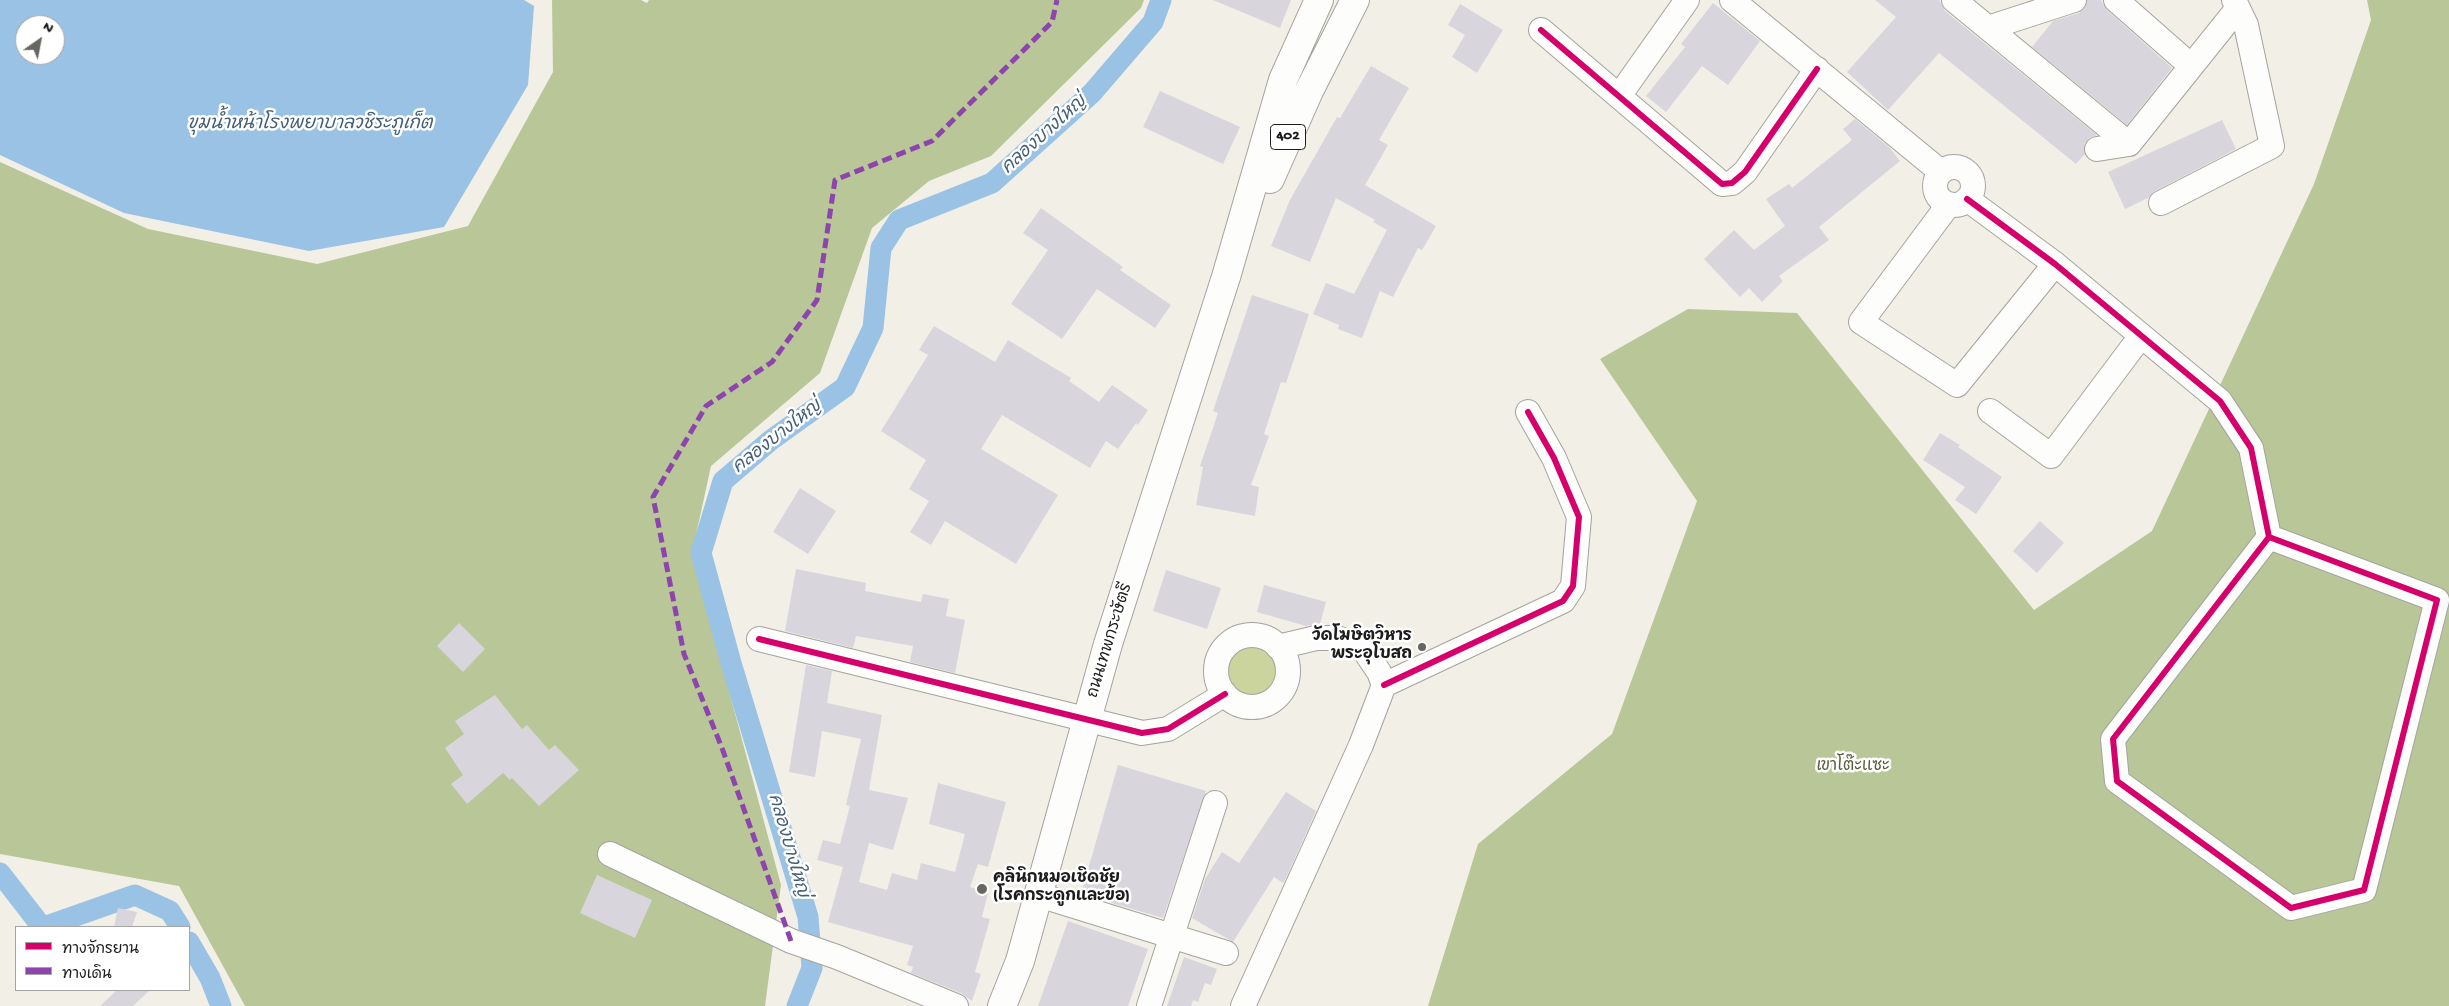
<!DOCTYPE html>
<meta charset="utf-8">
<style>
body{margin:0}
#map{position:relative;width:2449px;height:1006px;overflow:hidden;background:#f2efe7;font-family:"Gochi Hand","Playpen Sans Thai",sans-serif}
canvas{display:block}
.legend{position:absolute;left:15px;top:926px;width:175px;height:65px;box-sizing:border-box;background:#fff;border:1px solid #a4a4a4;margin:0;padding:6px 9px;list-style:none;font-size:15px;color:#1c1c1c}
.legend li{display:flex;align-items:center;gap:10px;height:25px}
.legend b{width:25px;border:1px solid #a4a4a4}
.north{position:absolute;left:15px;top:15px;width:50px;height:50px;box-sizing:border-box;background:#fff;border:1px solid #a4a4a4;border-radius:50%;rotate:33deg;font-size:14px;font-weight:700;line-height:20px;text-align:center;color:#1c1c1c}
.north::after{content:'';display:block;margin:auto;width:18px;height:22px;background:#676663;clip-path:polygon(50% 0,100% 100%,50% 72%,0 100%)}
</style>
<div id="map">
<canvas width="2449" height="1006"></canvas>
<ul class="legend">
<li><b style="height:6px;background:#d6006c"></b>ทางจักรยาน</li>
<li><b style="height:6px;background:#8e44ad"></b>ทางเดิน</li>
</ul>
<div class="north">N</div>
</div>
<script>
const g = document.querySelector('canvas').getContext('2d');
g.lineJoin = 'round';
function fill(path, color) { g.fillStyle = color; g.fill(path, 'evenodd'); }
const toPath = rows => new Path2D(rows.map(r => 'M' + r).join(''));
function strokePath(path, color, width, dash) { g.strokeStyle = color; g.lineWidth = width; g.lineCap = dash ? 'butt' : 'round'; g.setLineDash(dash || []); g.stroke(path); }
function drawText(font, color, halo, rows, align = 'center') {
  g.font = font + ' "Gochi Hand","Playpen Sans Thai",sans-serif'; g.lineWidth = 5; g.setLineDash([]); g.textBaseline = 'middle'; g.strokeStyle = halo; g.fillStyle = color; for (const [text, x, y, turn = 0] of rows) {
    g.save(); g.translate(x, y); g.rotate((+turn || 0) * Math.PI / 180); g.textAlign = isNaN(turn) ? turn : align; if (halo) g.strokeText(text, 0, 0); g.fillText(text, 0, 0); g.restore();
  }
}
const green = toPath([
 '1227 672a27 27 0 1 1 54 0a27 27 0 1 1-54 0Z'
]);
const forest = toPath([
 [552,0,641,0,647,3,649,0,1144,0,1141,8,991,156,929,181,872,228,820,373,711,466,692,553,781,885,765,1006,245,1006,179,886,0,854,0,162,148,229,317,264,468,226,553,72],
 [2367,0,2449,0,2449,1006,1428,1006,1478,844,1612,734,1697,501,1600,359,1688,309,1797,313,2034,610,2152,531,2314,184,2371,20]
]);
const water = toPath([
 [0,0,524,0,534,6,528,85,444,227,309,251,124,213,0,155],
 [25,25,55,25,55,55,25,55]
]);
const canal = toPath([
 [0,873,42,927],
 [44,927,135,895,170,911,180,927],
 [189,942,210,978,221,1006],
 [797,1006,812,968,808,917,731,663,701,553,723,481,771,440,845,387,873,328,881,248,899,220,992,183,1092,93,1153,22,1161,0]
]);
const building = toPath([
 [1213,0,1291,0,1280,28],
 [1875,0,1939,0,1945,11,2097,135,2089,138,2084,144,2085,154,2076,164,1939,53,1888,110,1847,72,1896,17],
 [2087,0,2101,0,2107,10,2172,68,2127,125,2032,47,2053,21,2079,13,2084,9],
 [1713,3,1760,41,1728,85,1702,66,1666,112,1646,96,1685,47,1681,44],
 [1460,4,1503,30,1477,73,1452,57,1465,35,1448,25],
 [1371,66,1409,88,1379,140,1388,145,1365,185,1436,226,1422,250,1418,248,1393,297,1380,291,1362,338,1338,329,1339,325,1313,314,1326,283,1354,294,1387,230,1373,222,1375,220,1336,198,1310,262,1271,246,1290,200,1337,117,1340,118],
 [1160,91,1240,127,1223,164,1143,127],
 [1855,119,1889,147,1900,161,1819,227,1829,240,1779,276,1783,281,1762,302,1749,288,1740,297,1704,259,1734,230,1754,250,1785,226,1766,199,1789,184,1792,188,1852,140,1843,129],
 [2222,120,2236,149,2155,191,2148,198,2125,209,2108,172],
 [1041,208,1123,267,1120,270,1171,305,1155,328,1097,289,1062,339,1011,304,1048,250,1023,233],
 [1252,295,1309,314,1286,383,1281,382,1264,434,1269,436,1251,485,1259,487,1255,516,1196,505,1203,467,1200,466,1218,413,1213,411],
 [934,326,995,362,1008,340,1071,378,1069,381,1099,402,1112,385,1148,410,1138,425,1136,423,1118,449,1106,441,1090,468,1002,415,981,449,1058,495,1016,564,945,521,931,545,910,532,929,501,909,489,926,460,881,431,928,355,919,350],
 [1940,433,1960,445,1958,447,2002,477,1976,514,1955,500,1965,487,1923,460],
 [800,488,836,511,808,554,773,532],
 [2040,521,2064,543,2037,573,2013,551],
 [796,569,866,583,865,591,921,602,923,594,949,599,946,616,965,620,955,673,910,662,913,646,856,636,853,648,785,631],
 [1166,570,1221,588,1207,629,1153,611],
 [1264,585,1326,602,1320,624,1306,626,1257,612],
 [459,623,485,649,463,672,437,646],
 [806,665,832,671,827,703,882,715,869,790,908,798,893,850,869,843,859,882,887,890,892,873,917,880,921,863,955,872,965,834,929,824,938,783,1006,802,988,867,978,864,970,887,988,893,982,917,990,919,975,972,981,974,972,1001,961,993,911,973,913,967,907,965,913,946,828,922,843,867,817,860,823,840,840,844,850,806,846,805,861,739,822,731,815,777,789,772],
 [495,695,522,729,527,725,549,750,555,745,579,770,539,806,512,778,510,780,503,773,467,804,451,784,463,775,445,748,464,734,455,721],
 [1118,765,1206,791,1163,918,1081,894],
 [1286,792,1316,811,1286,878,1283,883,1274,877,1233,942,1192,918,1205,879,1222,852,1239,863],
 [597,875,652,900,635,938,580,913],
 [118,908,137,912,132,927,114,927],
 [1068,921,1148,949,1128,1006,1038,1006],
 [1184,957,1217,969,1211,985,1205,983,1198,1002,1193,1000,1191,1006,1167,1006],
 [117,990,150,990,133,1006,100,1006]
]);
const minor = toPath([
 [1732,0,1941,172],
 [1954,0,2129,144],
 [2116,0,2190,65],
 [1988,28,2074,0],
 [1541,30,1722,184,1732,183,1745,172,1817,69],
 [1619,96,1687,0],
 [2097,149,2129,144,2238,8],
 '1935 186a19 19 0 1 1 38 0a19 19 0 1 1-38 0Z',
 [1967,199,2055,264,2220,401,2251,448,2269,537,2437,600,2364,890,2291,908,2117,781,2113,739,2269,537],
 [2161,203,2272,146,2246,25,2234,0],
 [1949,204,1861,322,1957,385,2055,264],
 [1990,411,2051,456,2141,336],
 '1216 671a36 36 0 1 1 72 0a36 36 0 1 1-72 0Z',
 [759,639,1142,733,1168,729,1225,694],
 [1384,685,1563,601,1573,586,1579,517,1554,458,1528,412],
 [610,854,791,941,837,957,956,1006],
 [1039,895,1226,953],
 [1149,1006,1215,803],
 [1243,1006,1361,745,1384,685,1379,672,1362,647,1337,638,1316,638,1278,647]
]);
const major = toPath([
 [1270,179,1309,91,1355,0],
 [1002,1006,1020,961,1108,644,1226,277,1283,80,1319,0]
]);
const quiet = toPath([
 [791,941,722,748,684,654,653,497,706,406,772,362,817,300,835,180,932,141,1052,22,1057,0]
]);
const cycleway = toPath([
 [1541,30,1722,184,1732,183,1745,172,1817,69],
 [1967,199,2055,264,2220,401,2251,448,2269,537,2437,600,2364,890,2291,908,2117,781,2113,739,2269,537],
 [759,639,1142,733,1168,729,1225,694],
 [1384,685,1563,601,1573,586,1579,517,1554,458,1528,412]
]);
const markers = [
 [1422,647,5,"#676663"],
 [982,889,6,"#676663"]
];
const shields = [
 [1288,137,35]
];
const shieldNames = [
 ["402",1288,137]
];
const poiNames = [
 ["วัดโฆษิตวิหาร",1412,638],
 ["พระอุโบสถ",1412,656],
 ["คลินิกหมอเชิดชัย",993,880,"left"],
 ["(โรคกระดูกและข้อ)",993,898,"left"]
];
const streetNames = [
 ["ถนนเทพกระษัตรี",1111,641,-73]
];
const parkNames = [
 ["เขาโต๊ะแซะ",1853,768]
];
const waterNames = [
 ["ขุมน้ำหน้าโรงพยาบาลวชิระภูเก็ต",310,125],
 ["คลองบางใหญ่",1045,136,-42],
 ["คลองบางใหญ่",778,438,-38],
 ["คลองบางใหญ่",787,846,74]
];
fill(green, '#ccd49d');
fill(forest, '#b8c698');
fill(water, '#99c2e5');
strokePath(canal, '#99c2e5', 21);
fill(building, '#d9d5dd');
strokePath(minor, '#a5a39e', 26);
strokePath(major, '#a5a39e', 30);
strokePath(minor, '#fdfdfb', 24);
strokePath(major, '#fdfdfb', 28);
strokePath(quiet, '#8e44ad', 5, [10, 5]);
strokePath(cycleway, '#d6006c', 6);
for (const [x, y, r, color] of markers) { const dot = new Path2D(); dot.arc(x, y, r, 0, 2 * Math.PI); g.fillStyle = color; g.fill(dot); strokePath(dot, '#fff', 2); }
for (const [x, y, w] of shields) { const box = new Path2D(); box.roundRect(x - w / 2, y - 12.5, w, 25, 4); g.fillStyle = '#fff'; g.fill(box); strokePath(box, '#1c1c1c', 1); }
drawText('bold 15px', '#1c1c1c', null, shieldNames);
drawText('bold 16px', '#1c1c1c', '#fff', poiNames, 'right');
drawText('16px', '#1c1c1c', '#fff', streetNames);
drawText('16px', '#565d38', '#fff', parkNames);
drawText('italic 18px', '#435e76', '#fff', waterNames);
</script>
